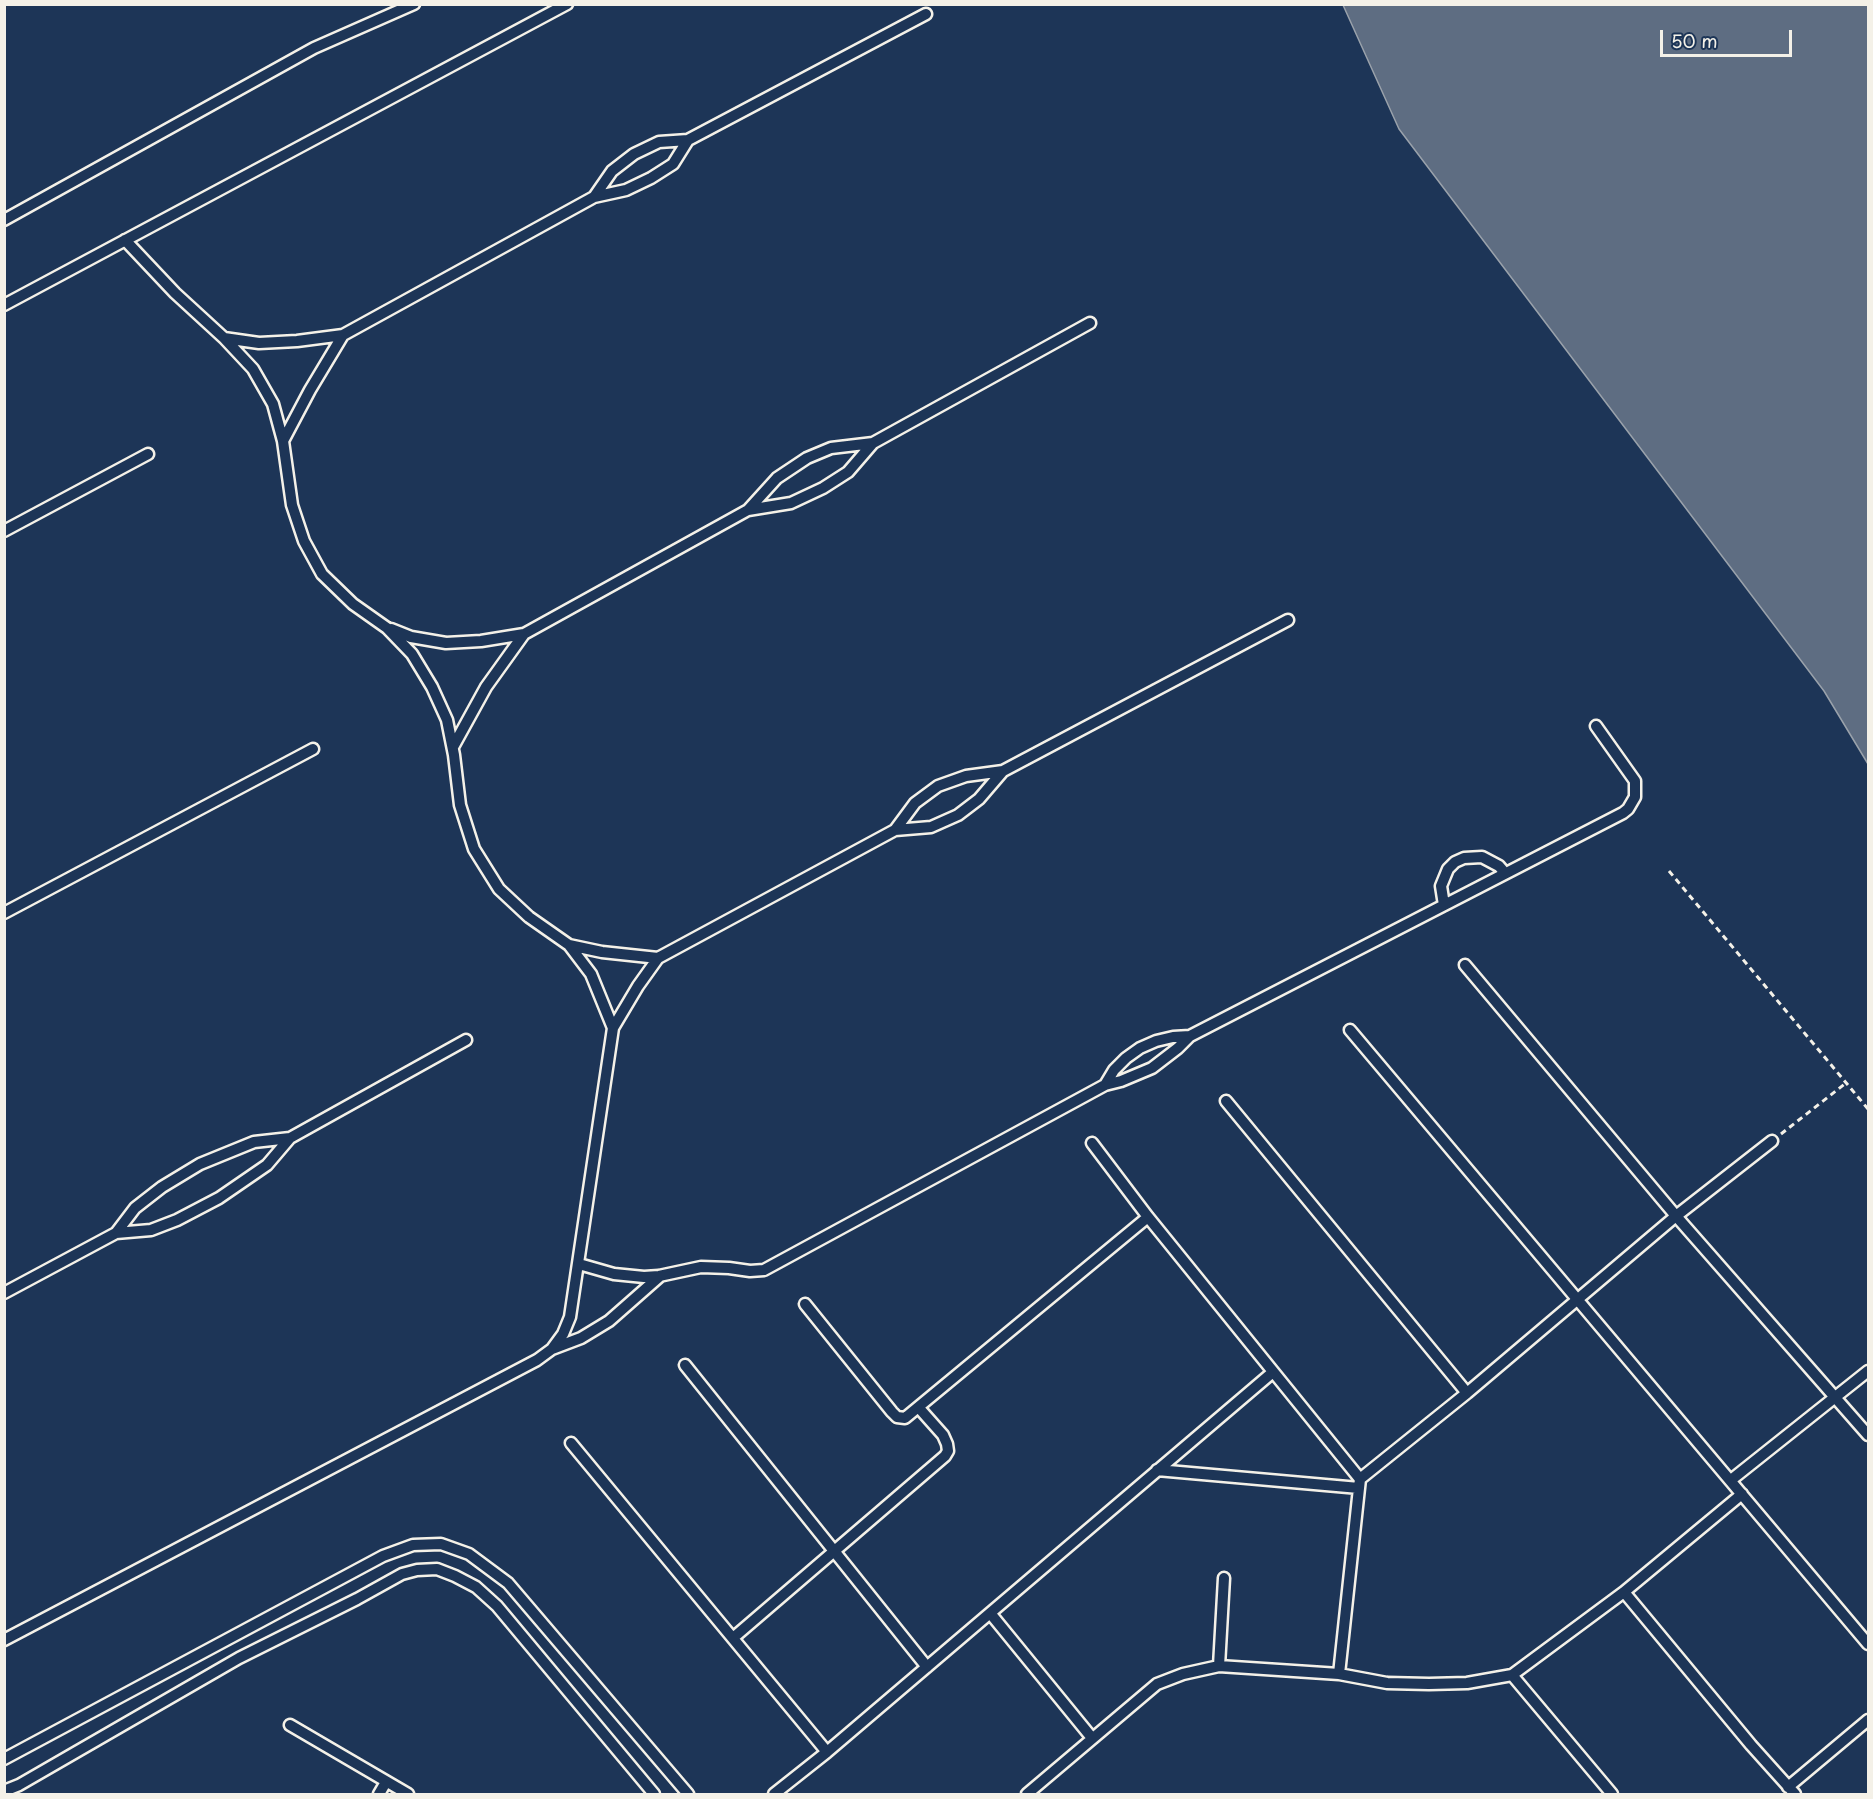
<!DOCTYPE html>
<style>
body{margin:0}
#map{position:relative;width:1873px;height:1799px;overflow:hidden;background:#1d3557;font-family:"Playpen Sans",sans-serif}
canvas{display:block}
.frame{position:absolute;inset:0;border:6px solid #f4f1e8;pointer-events:none}
.scale{position:absolute;left:1660px;top:30px;width:132px;height:27px;box-sizing:border-box;border:3px solid #f4f1e8;border-top:0;padding-left:8px;font-size:18px;line-height:21px;white-space:nowrap;color:#f4f1e8;-webkit-text-stroke:4px #1d3557;paint-order:stroke}
</style>
<div id="map">
<canvas width="1873" height="1799"></canvas>
<div class="frame"></div>
<div class="scale">50 m</div>
</div>
<script>
const g = document.querySelector('canvas').getContext('2d');
g.lineJoin = 'round';
function fill(path, color) { g.fillStyle = color; g.fill(path, 'evenodd'); }
const toPath = rows => new Path2D(rows.map(r => 'M' + r).join(''));
function strokePath(path, color, width, dash) { g.strokeStyle = color; g.lineWidth = width; g.lineCap = dash ? 'butt' : 'round'; g.setLineDash(dash || []); g.stroke(path); }
const water = toPath([
 [1343,5,1868,5,1868,764,1824,691,1399,129,1343,5]
]);
const path = toPath([
 [1669,871,1868,1109],
 [1781,1134,1846,1083]
]);
const lane = toPath([
 [594,197,612,171,634,154,659,142,688,140,926,14],
 [4,220,314,48,414,4],
 [125,240,175,293,224,338,253,369,273,404,283,441,292,505,304,541,322,574,353,604,387,628,412,654,432,687,447,720,454,755,460,805,474,849,499,889,529,917,569,945,591,974,613,1028],
 [4,305,567,4],
 [224,338,259,343,297,341,343,335,594,197,626,190,651,178,673,164,688,140],
 [283,441,310,390,343,335],
 [748,510,791,503,823,488,848,472,873,443,1090,323],
 [4,531,148,454],
 [391,629,411,637,446,643,481,641,524,634,748,510,777,478,807,458,831,448,873,443],
 [453,747,486,687,524,634],
 [895,830,915,803,938,786,966,776,1003,771,1288,620],
 [1444,905,1441,886,1448,869,1455,862,1464,858,1482,857,1499,866,1505,873],
 [4,913,313,749],
 [569,945,602,952,658,958],
 [1465,965,1676,1216,1868,1435],
 [1350,1030,1868,1644],
 [1105,1085,1114,1070,1126,1058,1140,1048,1156,1041,1173,1037,1190,1036],
 [1226,1101,1467,1393],
 [1092,1143,1148,1217,1360,1479,1339,1674],
 [116,1233,135,1208,162,1187,200,1164,254,1142,290,1138],
 [579,1264,614,1274,644,1277,659,1276,701,1267,729,1268,750,1271,764,1270,1105,1085,1121,1081,1152,1068,1178,1048,1190,1036,1623,813,1628,809,1635,797,1635,781,1596,726],
 [4,1293,116,1233,151,1230,177,1220,219,1198,267,1165,290,1138,466,1040],
 [805,1304,892,1412,897,1417,905,1418,1148,1217],
 [552,1349,581,1338,609,1321,659,1277],
 [685,1365,927,1667],
 [571,1443,827,1752],
 [1157,1470,1359,1488],
 [1360,1479,1467,1393,1676,1216,1772,1141],
 [1731,1480,1868,1371],
 [1624,1592,1751,1745,1795,1794],
 [990,1613,1092,1738],
 [733,1638,945,1456,948,1451,947,1444,943,1435,919,1408],
 [4,1640,537,1360,552,1349,563,1334,570,1317,613,1028,638,986,658,958,895,830,931,827,958,815,979,799,1003,771],
 [1219,1666,1224,1578],
 [1512,1675,1612,1794],
 [290,1725,408,1794],
 [4,1759,383,1556,413,1545,441,1544,469,1554,508,1583,688,1794],
 [1788,1787,1868,1720],
 [4,1791,19,1785,239,1658,357,1599,402,1574,417,1570,437,1569,455,1576,476,1587,497,1606,654,1794],
 [379,1794,386,1782],
 [774,1794,827,1752,1273,1372],
 [1027,1794,1157,1684,1183,1674,1219,1666,1339,1674,1387,1683,1429,1684,1467,1683,1512,1675,1624,1592,1742,1494]
]);
fill(water, '#5e6d82');
strokePath(water, '#9aa2ab', 1.5);
strokePath(lane, '#f4f1e8', 15);
strokePath(path, '#f4f1e8', 3, [6, 4.5]);
strokePath(lane, '#1d3557', 10);
</script>
